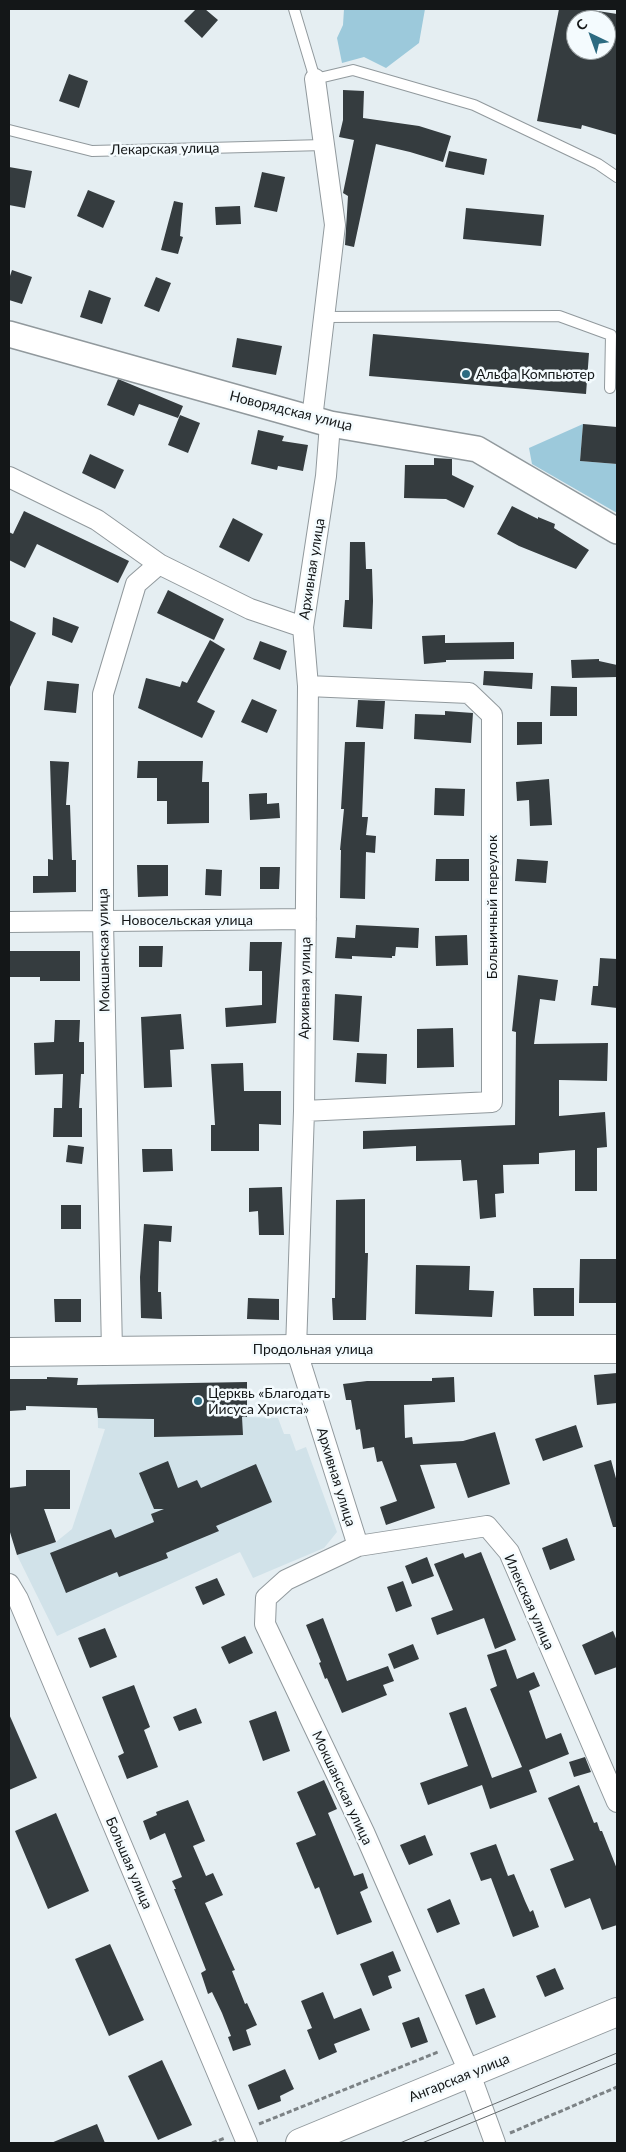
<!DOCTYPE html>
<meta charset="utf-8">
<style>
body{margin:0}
#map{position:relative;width:626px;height:2152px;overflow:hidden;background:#e5eef2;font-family:Lato,sans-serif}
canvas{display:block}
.frame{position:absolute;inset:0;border:10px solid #141718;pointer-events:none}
.north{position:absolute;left:566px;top:10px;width:50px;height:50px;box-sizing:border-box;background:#f4fbfe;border:1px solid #9aa0a2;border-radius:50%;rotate:318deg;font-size:14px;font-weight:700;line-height:20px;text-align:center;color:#141718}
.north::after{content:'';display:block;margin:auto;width:18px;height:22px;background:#2d6b81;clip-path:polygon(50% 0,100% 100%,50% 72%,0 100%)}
</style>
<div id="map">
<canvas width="626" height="2152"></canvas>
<div class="frame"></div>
<div class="north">С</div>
</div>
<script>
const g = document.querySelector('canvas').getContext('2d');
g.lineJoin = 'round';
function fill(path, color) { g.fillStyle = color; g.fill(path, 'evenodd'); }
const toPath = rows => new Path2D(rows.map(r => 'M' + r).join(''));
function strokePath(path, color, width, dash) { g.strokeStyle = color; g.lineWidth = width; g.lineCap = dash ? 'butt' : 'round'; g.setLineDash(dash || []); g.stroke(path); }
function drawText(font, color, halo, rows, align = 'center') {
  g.font = font + ' Lato,sans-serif'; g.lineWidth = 5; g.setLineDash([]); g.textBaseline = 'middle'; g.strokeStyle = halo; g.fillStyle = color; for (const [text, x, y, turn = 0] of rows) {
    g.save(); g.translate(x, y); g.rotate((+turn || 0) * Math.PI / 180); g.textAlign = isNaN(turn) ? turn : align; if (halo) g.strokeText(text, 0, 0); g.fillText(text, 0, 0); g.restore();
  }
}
const built = toPath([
 [97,1384,142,1384,149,1419,247,1417,278,1418,284,1434,290,1434,296,1451,306,1447,337,1532,324,1548,253,1578,240,1552,57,1636,17,1555,56,1542,72,1529,105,1429,98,1428]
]);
const green = toPath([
 [344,9,425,9,419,43,386,68,364,57,342,63,337,38,343,25],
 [583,424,580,461,617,464,617,513,532,464,529,448]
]);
const building = toPath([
 [196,9,205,9,218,20,202,38,184,21],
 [559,9,585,9,617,14,617,135,582,125,581,129,537,121],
 [576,20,606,20,606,50,576,50],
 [69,74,88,81,79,108,59,101],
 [343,90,364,91,363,118,419,126,451,136,443,162,410,152,376,144,354,247,345,245,348,196,343,193,354,140,339,137,343,120],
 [449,151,487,159,484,175,445,167],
 [9,167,32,171,25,208,9,205],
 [262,172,285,177,277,212,254,207],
 [88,190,115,201,103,228,77,216],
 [174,201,183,203,180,236,183,237,178,254,161,250],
 [240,206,241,224,216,225,215,207],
 [466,208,544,215,541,246,463,239],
 [12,270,32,277,22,304,9,300,9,279],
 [156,277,171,283,159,312,144,306],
 [89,290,111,298,102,324,80,317],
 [373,334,589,353,586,394,369,376],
 [237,338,282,346,276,375,232,367],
 [118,379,183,406,178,418,139,404,134,416,107,405],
 [180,415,200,423,188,453,168,445],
 [583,424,617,427,617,464,580,461],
 [258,430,284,436,282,441,308,445,303,471,278,466,277,470,251,464],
 [90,454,124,470,115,489,82,473],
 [434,458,452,459,452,475,474,486,464,508,446,499,404,498,405,465,434,465],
 [512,506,538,519,538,517,555,524,554,528,589,550,576,569,519,546,497,534],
 [24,511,129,561,118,583,37,544,25,568,9,560,9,532,13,534],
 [233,518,263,534,249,562,219,547],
 [350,542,365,542,366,569,372,569,373,601,372,629,343,627,345,600,349,600],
 [168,590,224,619,214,640,157,613],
 [53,617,79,627,72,643,52,635],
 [9,620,36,633,9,689],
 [445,635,445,643,514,642,514,659,446,660,446,662,424,664,422,636],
 [210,640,225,649,197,702,215,711,202,738,138,708,146,678,180,687,182,681,187,683],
 [260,641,287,651,280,670,253,659],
 [599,659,599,661,617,665,617,677,572,678,571,660],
 [484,671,533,673,532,689,483,685],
 [47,681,79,684,76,713,44,710],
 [551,686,577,687,577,716,550,716],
 [252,699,277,710,267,733,241,722],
 [358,700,385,701,383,729,356,727],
 [445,711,473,713,471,743,414,739,415,714,445,715],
 [517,722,542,722,542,744,517,745],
 [345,742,365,742,362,817,368,817,366,835,376,836,375,853,366,852,365,899,340,898,341,850,340,850,344,809,341,809],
 [50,761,69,762,66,805,70,805,72,860,76,860,76,892,33,893,33,876,48,876,48,859,53,860],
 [138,761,203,761,202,782,209,782,209,823,167,824,167,801,157,801,157,778,137,778],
 [549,779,552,825,530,826,529,800,517,801,516,782],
 [435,788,465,789,464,816,434,815],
 [267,793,267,804,279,803,280,818,250,820,249,794],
 [436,859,469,859,469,881,435,881],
 [517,859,548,861,546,883,515,881],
 [137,865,168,865,168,896,138,897],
 [260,867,280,867,279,889,260,889],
 [206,869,222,870,221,896,205,895],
 [356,925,419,928,418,948,396,947,395,956,392,956,392,958,352,956,352,959,335,958,337,937,355,938],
 [467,935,468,965,436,966,435,936],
 [250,942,282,942,276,1023,226,1027,225,1008,262,1005,262,971,249,971],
 [139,946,163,946,162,967,139,967],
 [9,951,80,951,80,981,40,981,40,977,9,977],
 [600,958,617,959,617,1008,591,1005,593,986,598,986],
 [518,975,558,980,555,1001,540,999,534,1044,608,1043,607,1081,559,1080,559,1116,605,1112,607,1147,597,1148,597,1191,575,1191,575,1150,539,1153,539,1164,503,1165,504,1193,495,1194,496,1217,480,1219,477,1180,463,1181,461,1160,416,1161,416,1146,363,1149,363,1131,515,1125,516,1032,512,1031],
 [335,994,362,996,359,1042,333,1040],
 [181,1014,184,1049,170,1050,172,1087,144,1088,141,1017],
 [55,1020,80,1020,79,1042,84,1042,84,1074,81,1074,79,1108,82,1108,82,1137,53,1137,54,1108,62,1108,63,1074,35,1075,34,1043,54,1042],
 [453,1028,454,1067,417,1068,417,1029],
 [357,1053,387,1054,386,1084,355,1082],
 [243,1063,244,1091,281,1091,281,1125,259,1124,259,1151,211,1151,211,1125,215,1125,211,1064],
 [68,1145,84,1147,82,1164,66,1162],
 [142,1149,172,1149,173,1171,143,1172],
 [282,1187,284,1235,259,1235,258,1211,249,1212,249,1188],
 [365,1199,365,1253,368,1253,366,1320,333,1320,332,1298,335,1298,336,1200],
 [61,1205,81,1205,81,1229,61,1229],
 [144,1224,172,1226,171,1242,159,1241,158,1292,161,1292,162,1319,141,1318,140,1277],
 [580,1259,617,1259,617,1303,579,1303],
 [416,1265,470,1266,469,1290,494,1291,492,1317,415,1314],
 [533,1288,574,1288,574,1316,534,1316],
 [248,1298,279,1299,279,1320,247,1319],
 [54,1299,81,1299,81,1322,55,1322],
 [617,1373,617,1403,597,1405,594,1375],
 [47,1377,78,1378,77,1385,247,1382,247,1417,242,1417,243,1435,154,1437,154,1419,98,1418,97,1408,26,1406,26,1410,9,1411,9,1379,47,1379],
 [454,1377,455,1402,404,1405,405,1438,412,1437,413,1444,463,1441,495,1432,510,1484,468,1498,456,1463,420,1465,435,1508,386,1525,380,1507,397,1501,382,1461,377,1462,374,1447,363,1449,360,1429,356,1430,351,1400,346,1400,343,1384,367,1381,432,1381,432,1378],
 [576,1425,583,1447,543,1461,535,1439],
 [611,1460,617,1482,617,1527,613,1527,594,1465],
 [168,1461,178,1488,197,1480,201,1488,256,1464,272,1502,216,1526,219,1531,166,1553,168,1558,119,1577,117,1572,66,1593,50,1553,111,1529,115,1538,154,1522,151,1514,164,1509,154,1509,139,1473],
 [26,1470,70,1470,70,1509,44,1509,56,1542,17,1555,9,1529,9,1488,26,1486],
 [567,1538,575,1560,550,1570,542,1548],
 [481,1552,516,1640,495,1649,484,1618,437,1635,431,1618,453,1610,434,1564,463,1553,465,1558],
 [427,1557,434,1576,412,1584,405,1566],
 [217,1578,225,1595,203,1605,195,1587],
 [403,1581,412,1606,396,1612,387,1587],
 [323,1618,347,1681,388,1666,394,1681,383,1685,387,1695,342,1713,327,1678,325,1679,319,1663,321,1662,306,1625],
 [105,1628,117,1657,90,1668,78,1638],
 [613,1631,617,1641,617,1667,595,1675,582,1645],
 [245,1636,253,1653,229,1664,221,1647],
 [413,1644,419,1659,394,1669,388,1654],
 [506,1649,517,1679,534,1672,540,1686,529,1691,546,1739,561,1733,569,1754,529,1770,537,1792,490,1809,482,1785,428,1805,420,1783,468,1766,449,1713,466,1707,492,1778,522,1767,490,1689,497,1686,487,1655],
 [134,1685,150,1727,144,1730,158,1767,127,1779,118,1756,124,1753,102,1697],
 [196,1708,202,1723,179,1731,173,1717],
 [276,1711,290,1751,263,1761,249,1721],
 [9,1714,37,1778,9,1790],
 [585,1757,591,1772,574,1777,569,1762],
 [324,1780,337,1809,328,1813,354,1876,363,1873,368,1888,360,1892,372,1922,337,1935,319,1887,315,1889,296,1843,316,1835,297,1792],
 [579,1785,594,1823,597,1822,600,1831,602,1831,617,1869,617,1925,602,1930,590,1898,565,1908,550,1869,574,1860,548,1798],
 [188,1800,205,1841,193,1846,206,1876,213,1873,223,1895,205,1903,235,1970,232,1971,245,2004,247,2003,257,2025,246,2030,251,2045,233,2051,228,2037,231,2036,222,2013,212,1992,208,1994,201,1973,206,1970,174,1889,176,1889,172,1881,182,1877,165,1833,150,1840,143,1821,157,1815,156,1812],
 [56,1813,89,1891,48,1909,15,1831],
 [425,1835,433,1855,409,1865,400,1845],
 [496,1844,508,1876,514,1874,525,1901,530,1912,533,1910,539,1927,513,1937,491,1878,481,1881,470,1853],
 [450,1899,460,1924,437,1933,427,1909],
 [110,1944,144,2020,109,2036,75,1959],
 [393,1951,401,1971,388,1976,392,1988,373,1996,360,1964],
 [555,1968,564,1989,545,1997,536,1976],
 [484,1988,496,2017,476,2025,465,1995],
 [323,1992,334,2019,361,2008,370,2030,334,2044,337,2052,319,2060,307,2030,312,2028,301,2001],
 [419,2017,428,2042,411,2048,402,2023],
 [162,2060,192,2125,158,2140,128,2076],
 [285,2069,294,2089,280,2096,281,2101,258,2110,248,2085],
 [97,2124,105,2143,51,2143]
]);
const path = toPath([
 [259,2124,438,2052],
 [510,2133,617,2087],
 [212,2143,225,2138]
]);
const service = toPath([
 [294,9,315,79,353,70,474,105,598,164,617,177],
 [9,130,92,151,324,145],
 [324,317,559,316,611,335,610,388]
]);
const minor = toPath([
 [312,419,335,225,315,79],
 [330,424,326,476,303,627,308,686,304,1111,296,1349,358,1546],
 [9,477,97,520,159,564,250,609,303,627],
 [9,922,306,919],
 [304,1111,492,1102,492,715,469,693,308,686],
 [112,1351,103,921,103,694,136,584,159,564],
 [9,1584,18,1599,247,2143],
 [495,2143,470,2074,364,1832,265,1624,266,1598,286,1580,358,1546,487,1526,509,1552,617,1802]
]);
const tertiary = toPath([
 [9,334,330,424,477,449,617,531]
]);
const secondary = toPath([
 [9,1352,296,1349,617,1349],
 [300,2143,617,2012]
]);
const tram = toPath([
 [400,2143,617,2053],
 [422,2143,617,2063]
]);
const markers = [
 [466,374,5,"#2d6b81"],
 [198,1401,5,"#2d6b81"]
];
const streetNames = [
 ["Лекарская улица",165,149,-1],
 ["Новорядская улица",291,411,14],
 ["Архивная улица",312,569,-81],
 ["Больничный переулок",492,907,-90],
 ["Новосельская улица",187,920],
 ["Мокшанская улица",104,950,-91],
 ["Архивная улица",305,988,-89],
 ["Продольная улица",313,1349],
 ["Архивная улица",336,1477,73],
 ["Илекская улица",529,1602,66],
 ["Мокшанская улица",342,1788,65],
 ["Большая улица",129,1863,67],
 ["Ангарская улица",459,2078,-22]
];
const poiNames = [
 ["Альфа Компьютер",476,374],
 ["Церквь «Благодать",208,1393],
 ["Иисуса Христа»",208,1409]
];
fill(built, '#d1e2e9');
fill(green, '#9cc9db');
fill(building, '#353c3f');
strokePath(service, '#91999d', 12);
strokePath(minor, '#91999d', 22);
strokePath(tertiary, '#91999d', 28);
strokePath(secondary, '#91999d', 30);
strokePath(path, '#7c8285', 3, [5, 2.5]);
strokePath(service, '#fff', 10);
strokePath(minor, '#fff', 20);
strokePath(tertiary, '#fff', 25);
strokePath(secondary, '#fff', 28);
strokePath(tram, '#666b6d', 1);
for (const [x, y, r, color] of markers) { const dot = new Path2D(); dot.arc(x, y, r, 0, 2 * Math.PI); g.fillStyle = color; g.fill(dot); strokePath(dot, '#f4fbfe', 2); }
drawText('14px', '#141718', '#f4fbfe', streetNames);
drawText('14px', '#141718', '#f4fbfe', poiNames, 'left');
</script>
